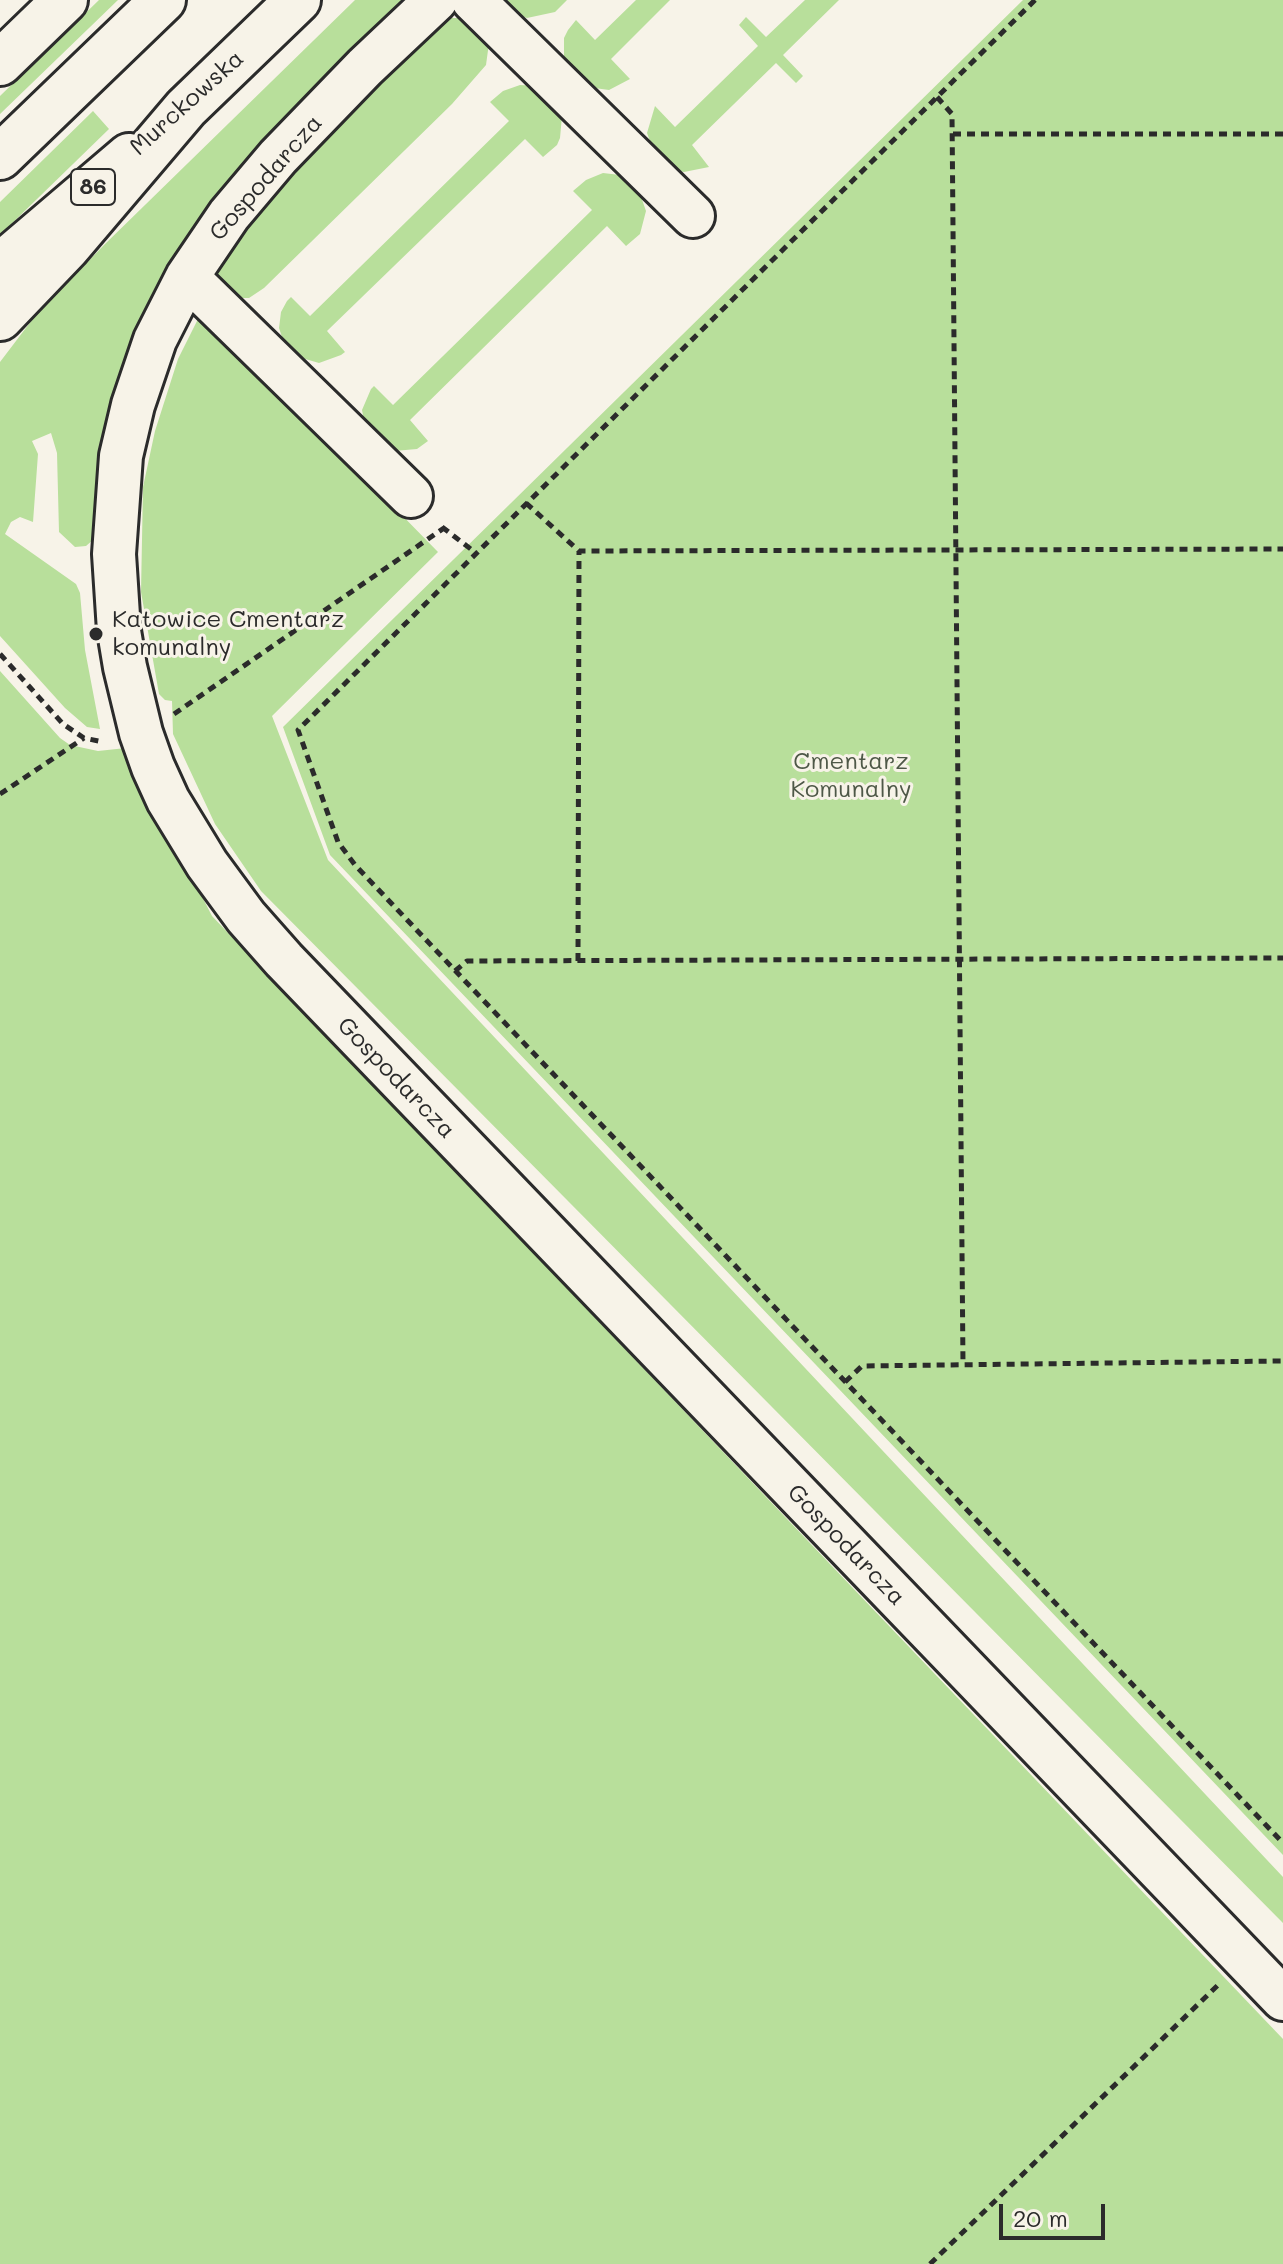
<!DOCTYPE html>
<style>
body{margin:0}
#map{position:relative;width:1283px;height:2264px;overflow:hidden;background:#f7f3e8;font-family:Mali,sans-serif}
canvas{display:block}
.scale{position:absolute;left:999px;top:2204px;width:106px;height:36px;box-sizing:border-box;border:4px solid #2b2b2b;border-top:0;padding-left:10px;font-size:24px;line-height:28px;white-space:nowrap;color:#2b2b2b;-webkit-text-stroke:6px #f7f3e8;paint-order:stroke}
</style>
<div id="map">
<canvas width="1283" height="2264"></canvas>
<div class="scale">20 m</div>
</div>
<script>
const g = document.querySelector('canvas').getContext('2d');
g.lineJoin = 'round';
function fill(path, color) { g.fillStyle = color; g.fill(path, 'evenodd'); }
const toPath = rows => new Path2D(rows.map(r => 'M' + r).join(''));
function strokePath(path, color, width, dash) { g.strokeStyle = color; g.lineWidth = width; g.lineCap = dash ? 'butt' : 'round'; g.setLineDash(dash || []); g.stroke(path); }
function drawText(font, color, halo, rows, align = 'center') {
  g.font = font + ' Mali,sans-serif'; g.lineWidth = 6; g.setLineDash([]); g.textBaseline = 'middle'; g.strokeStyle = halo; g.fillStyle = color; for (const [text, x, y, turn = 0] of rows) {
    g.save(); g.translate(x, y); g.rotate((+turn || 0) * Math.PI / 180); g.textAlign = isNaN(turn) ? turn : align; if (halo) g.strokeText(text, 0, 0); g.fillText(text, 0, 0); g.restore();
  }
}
const green = toPath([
 [99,0,118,0,0,114,0,96],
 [355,0,411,0,323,87,101,466,94,539,86,546,75,547,59,532,57,453,51,433,32,441,38,454,33,522,20,517,11,522,5,534,76,584,80,593,85,650,100,729,87,727,65,708,0,636,0,362,35,316,104,245],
 [502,0,567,0,555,12,527,18,517,14],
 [636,0,670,0,611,59,630,79,609,90,587,87,567,67,564,58,564,38,568,30,576,20,595,40],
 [805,0,839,0,783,55,803,76,796,83,776,63,692,145,709,167,684,172,675,170,656,157,647,133,655,106,675,127,758,46,739,25,746,17,766,37],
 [1023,0,1283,0,1283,1855,330,855,283,727],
 [445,18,462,18,489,43,486,65,452,104,264,288,249,298,235,298,216,277,217,262,317,139],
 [520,85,537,86,562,116,560,138,557,145,543,157,525,139,327,331,345,352,341,355,319,363,295,356,285,346,279,328,281,312,287,301,291,297,310,316,509,121,490,102,503,91],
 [93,111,109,129,0,235,0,202],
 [603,173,620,175,639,191,646,211,640,234,626,246,607,226,410,420,428,441,417,449,394,451,365,425,362,410,371,389,374,386,393,405,592,210,573,191,586,180],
 [202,311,438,552,272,716,328,860,1283,1877,1283,1923,261,891,215,824,173,734,172,701,165,700,159,694,141,592,143,487,155,431,178,359],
 [0,671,60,738,70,745,98,751,126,748,212,916,1283,2039,1283,2264,0,2264]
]);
const path = toPath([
 [1035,0,298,730,338,842,355,865,1283,1843],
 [937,97,952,114,963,1365],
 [953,134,1283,134],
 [526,503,579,551,1283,549],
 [442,527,476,553],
 [0,654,63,724,84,738,103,742],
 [174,714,444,528],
 [0,794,84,738],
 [578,961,579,551],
 [455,971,467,961,1283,958],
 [845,1382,862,1366,1283,1361],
 [930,2264,1218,1985]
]);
const minor = toPath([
 [436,0,365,67,278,157,229,215,187,277,155,340,133,405,121,456,114,554,119,631,125,667,141,733,153,767,168,800,207,864,246,917,284,960,1283,1999],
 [473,0,693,216],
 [187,277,411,496]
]);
const major = toPath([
 [0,266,129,156]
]);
const highway = toPath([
 [0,63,65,0],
 [0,157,163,0],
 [0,318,67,248,186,108,298,0]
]);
const markers = [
 [96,634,8,"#2b2b2b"]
];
const shields = [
 [93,187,44]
];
const shieldNames = [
 ["86",93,187]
];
const streetNames = [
 ["Murckowska",187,103,-42],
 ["Gospodarcza",266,178,-49],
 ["Gospodarcza",396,1078,46],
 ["Gospodarcza",846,1545,46]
];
const poiNames = [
 ["Katowice Cmentarz",112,620],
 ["komunalny",112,648]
];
const parkNames = [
 ["Cmentarz",851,762],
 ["Komunalny",851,790]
];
fill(green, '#b8df9b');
strokePath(minor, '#2b2b2b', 48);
strokePath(major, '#2b2b2b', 50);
strokePath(highway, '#2b2b2b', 50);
strokePath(path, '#2b2b2b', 5, [8, 6]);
strokePath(minor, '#f7f3e8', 42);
strokePath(major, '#f7f3e8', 44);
strokePath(highway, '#f7f3e8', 44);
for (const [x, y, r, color] of markers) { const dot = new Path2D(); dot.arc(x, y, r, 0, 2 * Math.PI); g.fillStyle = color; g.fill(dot); strokePath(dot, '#f7f3e8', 3); }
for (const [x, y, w] of shields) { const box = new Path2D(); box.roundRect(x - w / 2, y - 18, w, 36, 6); g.fillStyle = '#f7f3e8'; g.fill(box); strokePath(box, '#2b2b2b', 2); }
drawText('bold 22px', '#2b2b2b', null, shieldNames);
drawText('24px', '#2b2b2b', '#f7f3e8', streetNames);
drawText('24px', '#2b2b2b', '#f7f3e8', poiNames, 'left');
drawText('24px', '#4e5847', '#f7f3e8', parkNames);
</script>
